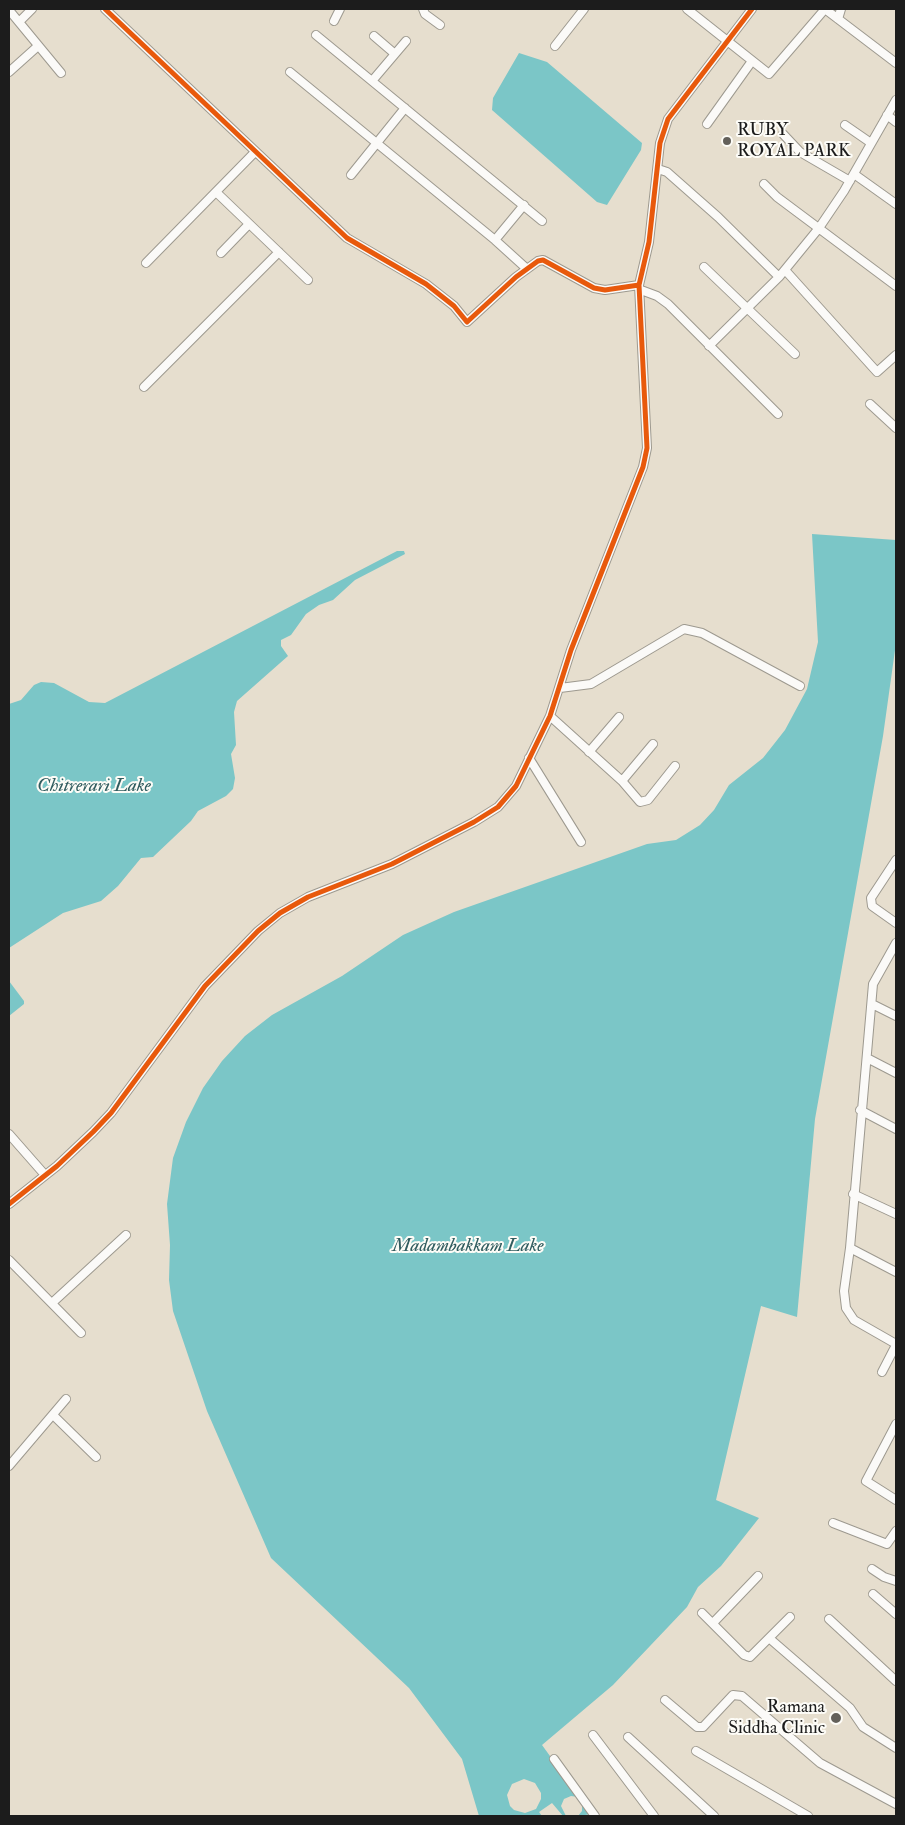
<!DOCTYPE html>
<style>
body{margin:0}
#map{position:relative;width:905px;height:1825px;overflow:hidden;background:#e6dece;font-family:"IM FELL Double Pica",serif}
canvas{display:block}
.frame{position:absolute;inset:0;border:10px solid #1c1c1c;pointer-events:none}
</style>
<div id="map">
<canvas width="905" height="1825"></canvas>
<div class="frame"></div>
</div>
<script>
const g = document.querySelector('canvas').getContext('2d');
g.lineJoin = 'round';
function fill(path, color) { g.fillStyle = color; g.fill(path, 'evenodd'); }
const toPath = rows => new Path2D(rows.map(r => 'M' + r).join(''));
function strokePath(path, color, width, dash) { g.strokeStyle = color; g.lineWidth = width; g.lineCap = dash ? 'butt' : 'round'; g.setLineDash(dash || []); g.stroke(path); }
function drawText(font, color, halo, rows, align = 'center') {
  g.font = font + ' "IM FELL Double Pica",serif'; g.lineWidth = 4; g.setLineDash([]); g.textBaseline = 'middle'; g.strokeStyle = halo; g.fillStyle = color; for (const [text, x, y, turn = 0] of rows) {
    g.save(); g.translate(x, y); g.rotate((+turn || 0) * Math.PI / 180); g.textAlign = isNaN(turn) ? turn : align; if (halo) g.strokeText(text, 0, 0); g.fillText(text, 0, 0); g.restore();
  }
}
const water = toPath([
 [519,53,547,62,642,143,641,150,607,205,597,202,492,110,493,98],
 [812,534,896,540,896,643,883,736,815,1119,797,1317,761,1306,716,1500,759,1518,721,1566,698,1587,687,1607,613,1685,542,1745,592,1814,578,1816,582,1811,582,1803,578,1797,571,1796,564,1799,561,1806,566,1816,563,1816,552,1803,539,1812,542,1816,479,1816,462,1759,409,1688,271,1558,207,1411,173,1311,169,1280,170,1245,167,1204,173,1158,186,1122,203,1088,222,1061,245,1036,272,1015,342,976,403,935,454,912,647,844,676,840,700,825,714,810,729,785,763,758,785,730,807,689,818,642],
 [524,1779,535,1783,541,1793,541,1799,536,1809,525,1813,514,1810,510,1806,507,1795,512,1784],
 [397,551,404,551,405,554,355,580,333,600,319,605,306,614,291,635,281,640,281,646,288,656,237,701,234,712,236,745,231,754,235,778,233,789,226,796,198,811,191,821,153,857,141,858,118,886,101,901,63,913,9,948,9,704,21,700,34,685,41,682,54,683,89,702,105,703],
 [9,981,24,1001,24,1004,9,1016]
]);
const minor = toPath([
 [105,9,347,238,426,284,454,306,467,322,516,277,538,261,543,260,594,288,605,290,639,285],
 [423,9,425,14,440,25],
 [687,9,769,74,825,9],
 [825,9,896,63],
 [9,10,61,73],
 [838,19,841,9],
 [334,21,340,9],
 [19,22,32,9],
 [316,35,542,221],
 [374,36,395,54],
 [555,46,584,9],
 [9,72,38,46],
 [290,72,495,240,527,269],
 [372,81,406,41],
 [887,115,896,122],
 [707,124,752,61],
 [845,125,871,143],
 [783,134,800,152,850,181],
 [658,169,667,172,718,217,779,277],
 [854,174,896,204],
 [351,175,405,108],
 [764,184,777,197,896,286],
 [216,192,308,280],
 [495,240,524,205],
 [221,253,249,224],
 [146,263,255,152],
 [704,267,795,354],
 [785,270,877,372,896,355],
 [641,290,657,296,668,304,778,414],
 [709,346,779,277,819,228,844,191,896,100],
 [144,387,279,252],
 [870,404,896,428],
 [560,688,591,684,684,629,702,633,800,686],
 [550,716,622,781,640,802,648,800,675,766],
 [589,752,619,717],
 [529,758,581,842],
 [622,781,653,744],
 [896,860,871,898,872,906,896,923],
 [896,943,873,984,850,1248,896,1272],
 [872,1004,896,1016],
 [867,1058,896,1073],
 [860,1110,896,1129],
 [9,1134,45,1175],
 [853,1194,896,1214],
 [9,1204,57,1166,93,1132,111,1113,205,986,258,931,280,913,308,897,392,864,474,822,498,807,516,786,550,716,571,650,643,467,647,448,639,285,649,242,660,143,668,119,752,9],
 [850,1248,844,1291,846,1308,854,1320,896,1344],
 [9,1260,81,1333],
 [52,1303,126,1235],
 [882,1372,896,1345],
 [53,1415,96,1457],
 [896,1424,866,1481,896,1500],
 [9,1466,66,1399],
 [833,1523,887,1544,896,1531],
 [872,1569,884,1577,896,1581],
 [873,1594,896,1614],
 [702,1613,744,1655,750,1657,790,1617],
 [829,1619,896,1681],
 [713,1623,758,1576],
 [769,1638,850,1708,863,1727,896,1748],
 [665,1700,697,1727,703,1727,733,1695,742,1696,820,1763,896,1804],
 [593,1735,654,1816],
 [628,1737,714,1816],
 [696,1751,808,1816],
 [554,1759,595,1816]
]);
const cycleway = toPath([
 [105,9,347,238,426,284,454,306,467,322,516,277,538,261,543,260,594,288,605,290,639,285],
 [9,1204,57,1166,93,1132,111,1113,205,986,258,931,280,913,308,897,392,864,474,822,498,807,516,786,550,716,571,650,643,467,647,448,639,285,649,242,660,143,668,119,752,9]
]);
const markers = [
 [727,141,5,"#63605a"],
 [836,1718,6,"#63605a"]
];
const poiNames = [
 ["RUBY",737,131],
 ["ROYAL PARK",737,152],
 ["Ramana",825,1708,"right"],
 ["Siddha Clinic",825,1729,"right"]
];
const waterNames = [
 ["Chitrerari Lake",94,787],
 ["Madambakkam Lake",468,1247]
];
fill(water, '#7bc6c7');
strokePath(minor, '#9d998f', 10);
strokePath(minor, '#fbfaf8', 8);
strokePath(cycleway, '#e8590c', 5);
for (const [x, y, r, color] of markers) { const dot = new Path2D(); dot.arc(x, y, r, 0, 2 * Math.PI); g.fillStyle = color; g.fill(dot); strokePath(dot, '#fdfcf7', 2); }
drawText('18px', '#1c1c1c', '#fdfcf7', poiNames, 'left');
drawText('italic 19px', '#305c5f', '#fdfcf7', waterNames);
</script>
